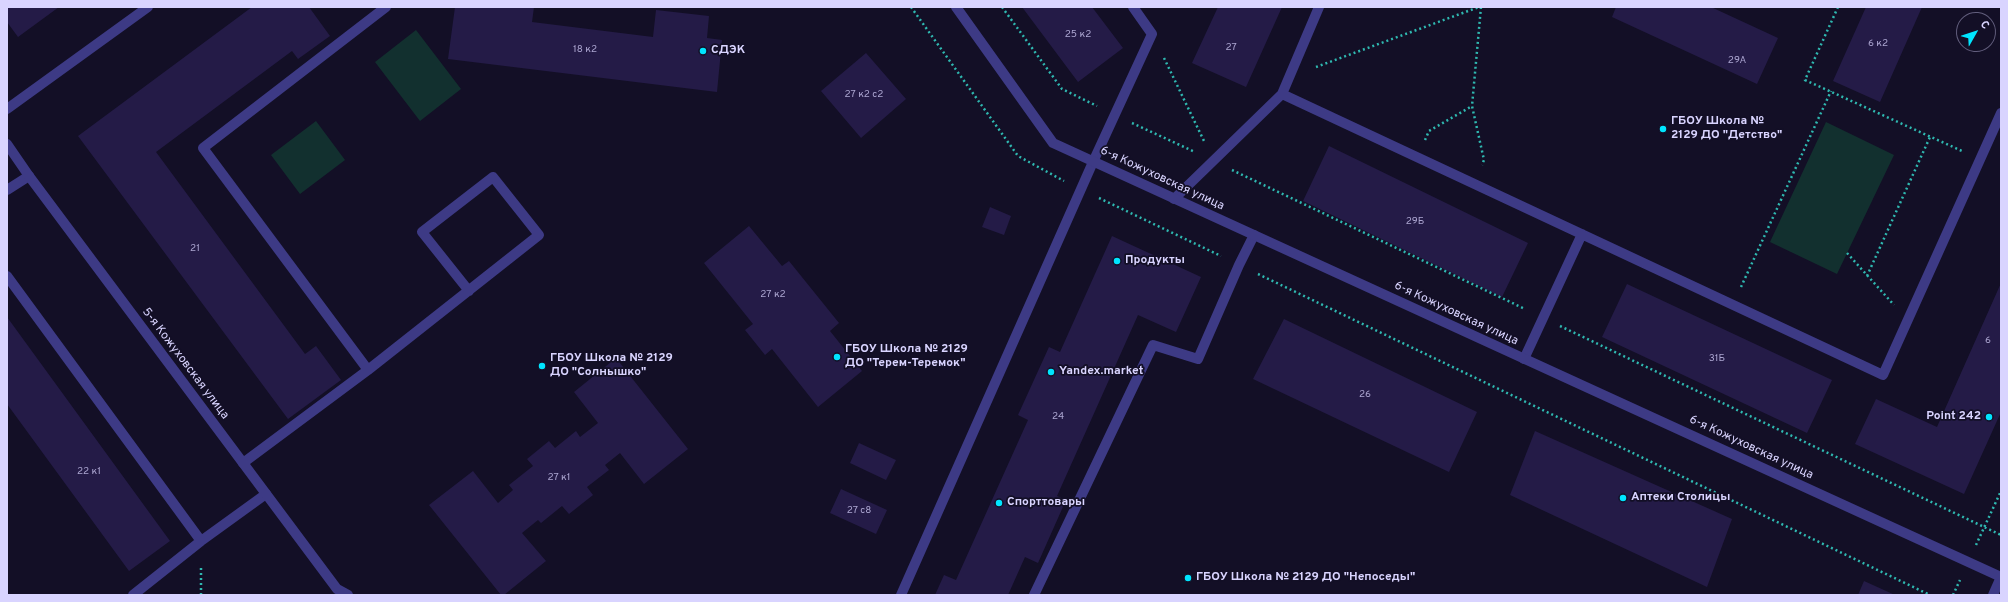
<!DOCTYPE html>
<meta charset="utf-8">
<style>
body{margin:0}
#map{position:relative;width:2008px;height:602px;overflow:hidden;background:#130f26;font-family:Overpass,sans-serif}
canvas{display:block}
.frame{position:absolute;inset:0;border:8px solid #d9d4ff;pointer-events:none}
.north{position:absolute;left:1956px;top:12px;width:40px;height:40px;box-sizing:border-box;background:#130f26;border:1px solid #625e7d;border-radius:50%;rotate:51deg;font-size:11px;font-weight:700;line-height:16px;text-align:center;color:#d9d4ff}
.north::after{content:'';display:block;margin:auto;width:14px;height:18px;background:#00e5ff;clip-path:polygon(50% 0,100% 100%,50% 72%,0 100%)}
</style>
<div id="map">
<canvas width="2008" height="602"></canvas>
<div class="frame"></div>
<div class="north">С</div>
</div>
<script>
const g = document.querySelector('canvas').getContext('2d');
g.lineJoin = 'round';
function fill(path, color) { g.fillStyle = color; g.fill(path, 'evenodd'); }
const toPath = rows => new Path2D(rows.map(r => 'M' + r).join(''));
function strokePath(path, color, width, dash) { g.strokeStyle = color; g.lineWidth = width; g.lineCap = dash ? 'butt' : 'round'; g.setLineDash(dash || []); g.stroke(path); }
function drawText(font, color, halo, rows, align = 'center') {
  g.font = font + ' Overpass,sans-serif'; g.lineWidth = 3.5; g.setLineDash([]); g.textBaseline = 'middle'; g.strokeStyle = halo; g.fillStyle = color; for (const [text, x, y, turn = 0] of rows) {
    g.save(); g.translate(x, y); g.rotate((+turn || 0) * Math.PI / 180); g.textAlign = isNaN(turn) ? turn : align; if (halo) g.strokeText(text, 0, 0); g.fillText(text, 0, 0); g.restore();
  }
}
const green = toPath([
 [416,30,461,89,420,121,375,62],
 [316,121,345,160,300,194,271,155],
 [1826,122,1894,155,1837,274,1770,242]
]);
const building = toPath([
 [7,7,59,7,18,37,7,22],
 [252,7,309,7,330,36,298,59,292,51,156,152,305,354,316,346,341,380,288,419,78,136],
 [455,7,534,7,532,22,653,37,656,10,709,16,707,38,722,40,717,92,448,59],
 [1022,7,1092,7,1123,48,1078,82],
 [1218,7,1282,7,1246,87,1192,63],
 [1616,7,1711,7,1778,38,1757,84,1612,17],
 [1866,7,1922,7,1880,102,1833,81],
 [866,53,906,99,861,138,821,91],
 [1329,146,1528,243,1502,297,1303,201],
 [990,207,1011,216,1004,235,982,227],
 [749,226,782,266,789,261,839,323,830,331,862,371,818,407,772,349,765,355,745,330,753,324,704,263],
 [1112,236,1201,277,1176,332,1138,315,1057,496,1066,500,1038,563,1025,557,1008,595,935,595,944,575,956,580,1028,420,1018,415,1049,347,1060,352],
 [2001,283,2001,412,1964,494,1855,444,1876,399,1937,427],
 [1627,284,1832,380,1807,433,1602,337],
 [7,317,170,541,129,571,7,404],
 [1284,319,1477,412,1449,472,1253,379],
 [616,358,688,449,644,484,620,453,605,465,609,470,587,487,593,495,569,514,562,506,541,523,538,520,522,533,546,561,504,595,501,595,429,505,473,471,498,503,513,490,509,485,533,466,527,459,549,441,555,448,576,431,580,437,598,423,574,392],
 [1535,431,1732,519,1707,587,1510,495],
 [859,443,896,460,886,480,850,463],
 [841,489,887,510,876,534,830,513],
 [1864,581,1895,595,1858,595]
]);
const path = toPath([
 [911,7,1018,156,1064,181],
 [1002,7,1062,89,1097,106],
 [1481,7,1472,106,1484,160,1482,165],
 [1838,7,1805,80,1962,151],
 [1164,58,1204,141],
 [1316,67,1479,7],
 [1132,123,1195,152],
 [1425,140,1429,131,1472,106],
 [1232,170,1525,309],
 [1099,198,1221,256],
 [1847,253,1894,305],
 [1258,274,1930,595],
 [1867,276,1930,137],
 [1741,287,1831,91],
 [1560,326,2001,535],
 [1976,545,2001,491],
 [201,568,201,595],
 [1953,595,1960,580]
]);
const lane = toPath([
 [1282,94,1883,375,2001,113],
 [7,109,148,7],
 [7,190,29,176],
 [1174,199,1282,94,1319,7],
 [7,276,201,541],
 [1524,359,1582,234],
 [368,370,539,235,493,177,422,232,469,291],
 [243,463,368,370,203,148,386,7],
 [133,595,201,541,266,494],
 [901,595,1093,162,1152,34,1133,7],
 [1034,595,1153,345,1198,359,1239,265,1254,235]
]);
const street = toPath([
 [956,7,1053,143,2001,577],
 [7,144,29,176,337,589,348,595],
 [1993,595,2001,577]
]);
const markers = [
 [703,51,4,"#00e5ff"],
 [1663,129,4,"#00e5ff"],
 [1117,261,4,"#00e5ff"],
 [837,357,4,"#00e5ff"],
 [542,366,4,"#00e5ff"],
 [1051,372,4,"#00e5ff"],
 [1989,417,4,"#00e5ff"],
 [1623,498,4,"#00e5ff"],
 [999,503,4,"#00e5ff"],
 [1188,578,4,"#00e5ff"]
];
const numberNames = [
 ["25 к2",1078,35],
 ["6 к2",1878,44],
 ["27",1231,48],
 ["18 к2",585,50],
 ["29А",1737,61],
 ["27 к2 с2",864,95],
 ["29Б",1415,222],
 ["21",195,249],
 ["27 к2",773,295],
 ["6",1988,341],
 ["31Б",1717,359],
 ["26",1365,395],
 ["24",1058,417],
 ["22 к1",89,472],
 ["27 к1",559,478],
 ["27 с8",859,511]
];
const poiNames = [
 ["СДЭК",711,51],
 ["ГБОУ Школа №",1671,122],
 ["2129 ДО \"Детство\"",1671,136],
 ["Продукты",1125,261],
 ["ГБОУ Школа № 2129",845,350],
 ["ДО \"Терем-Теремок\"",845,364],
 ["ГБОУ Школа № 2129",550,359],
 ["ДО \"Солнышко\"",550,373],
 ["Yandex.market",1059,372],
 ["Point 242",1981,417,"right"],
 ["Аптеки Столицы",1631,498],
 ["Спорттовары",1007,503],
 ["ГБОУ Школа № 2129 ДО \"Непоседы\"",1196,578]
];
const streetNames = [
 ["6-я Кожуховская улица",1162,179,25],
 ["6-я Кожуховская улица",1456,314,25],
 ["5-я Кожуховская улица",185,364,53],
 ["6-я Кожуховская улица",1751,448,25]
];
fill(green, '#12302f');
fill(building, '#241b47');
strokePath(path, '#2fb8b0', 2.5, [2, 3]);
strokePath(lane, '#3d3a85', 10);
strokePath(street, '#3d3a85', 10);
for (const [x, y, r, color] of markers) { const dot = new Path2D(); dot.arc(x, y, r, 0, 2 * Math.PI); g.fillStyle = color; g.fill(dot); strokePath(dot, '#130f26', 1.5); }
drawText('10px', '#aca6d1', null, numberNames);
drawText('bold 12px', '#d9d4ff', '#130f26', poiNames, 'left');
drawText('12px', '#d9d4ff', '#130f26', streetNames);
</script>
